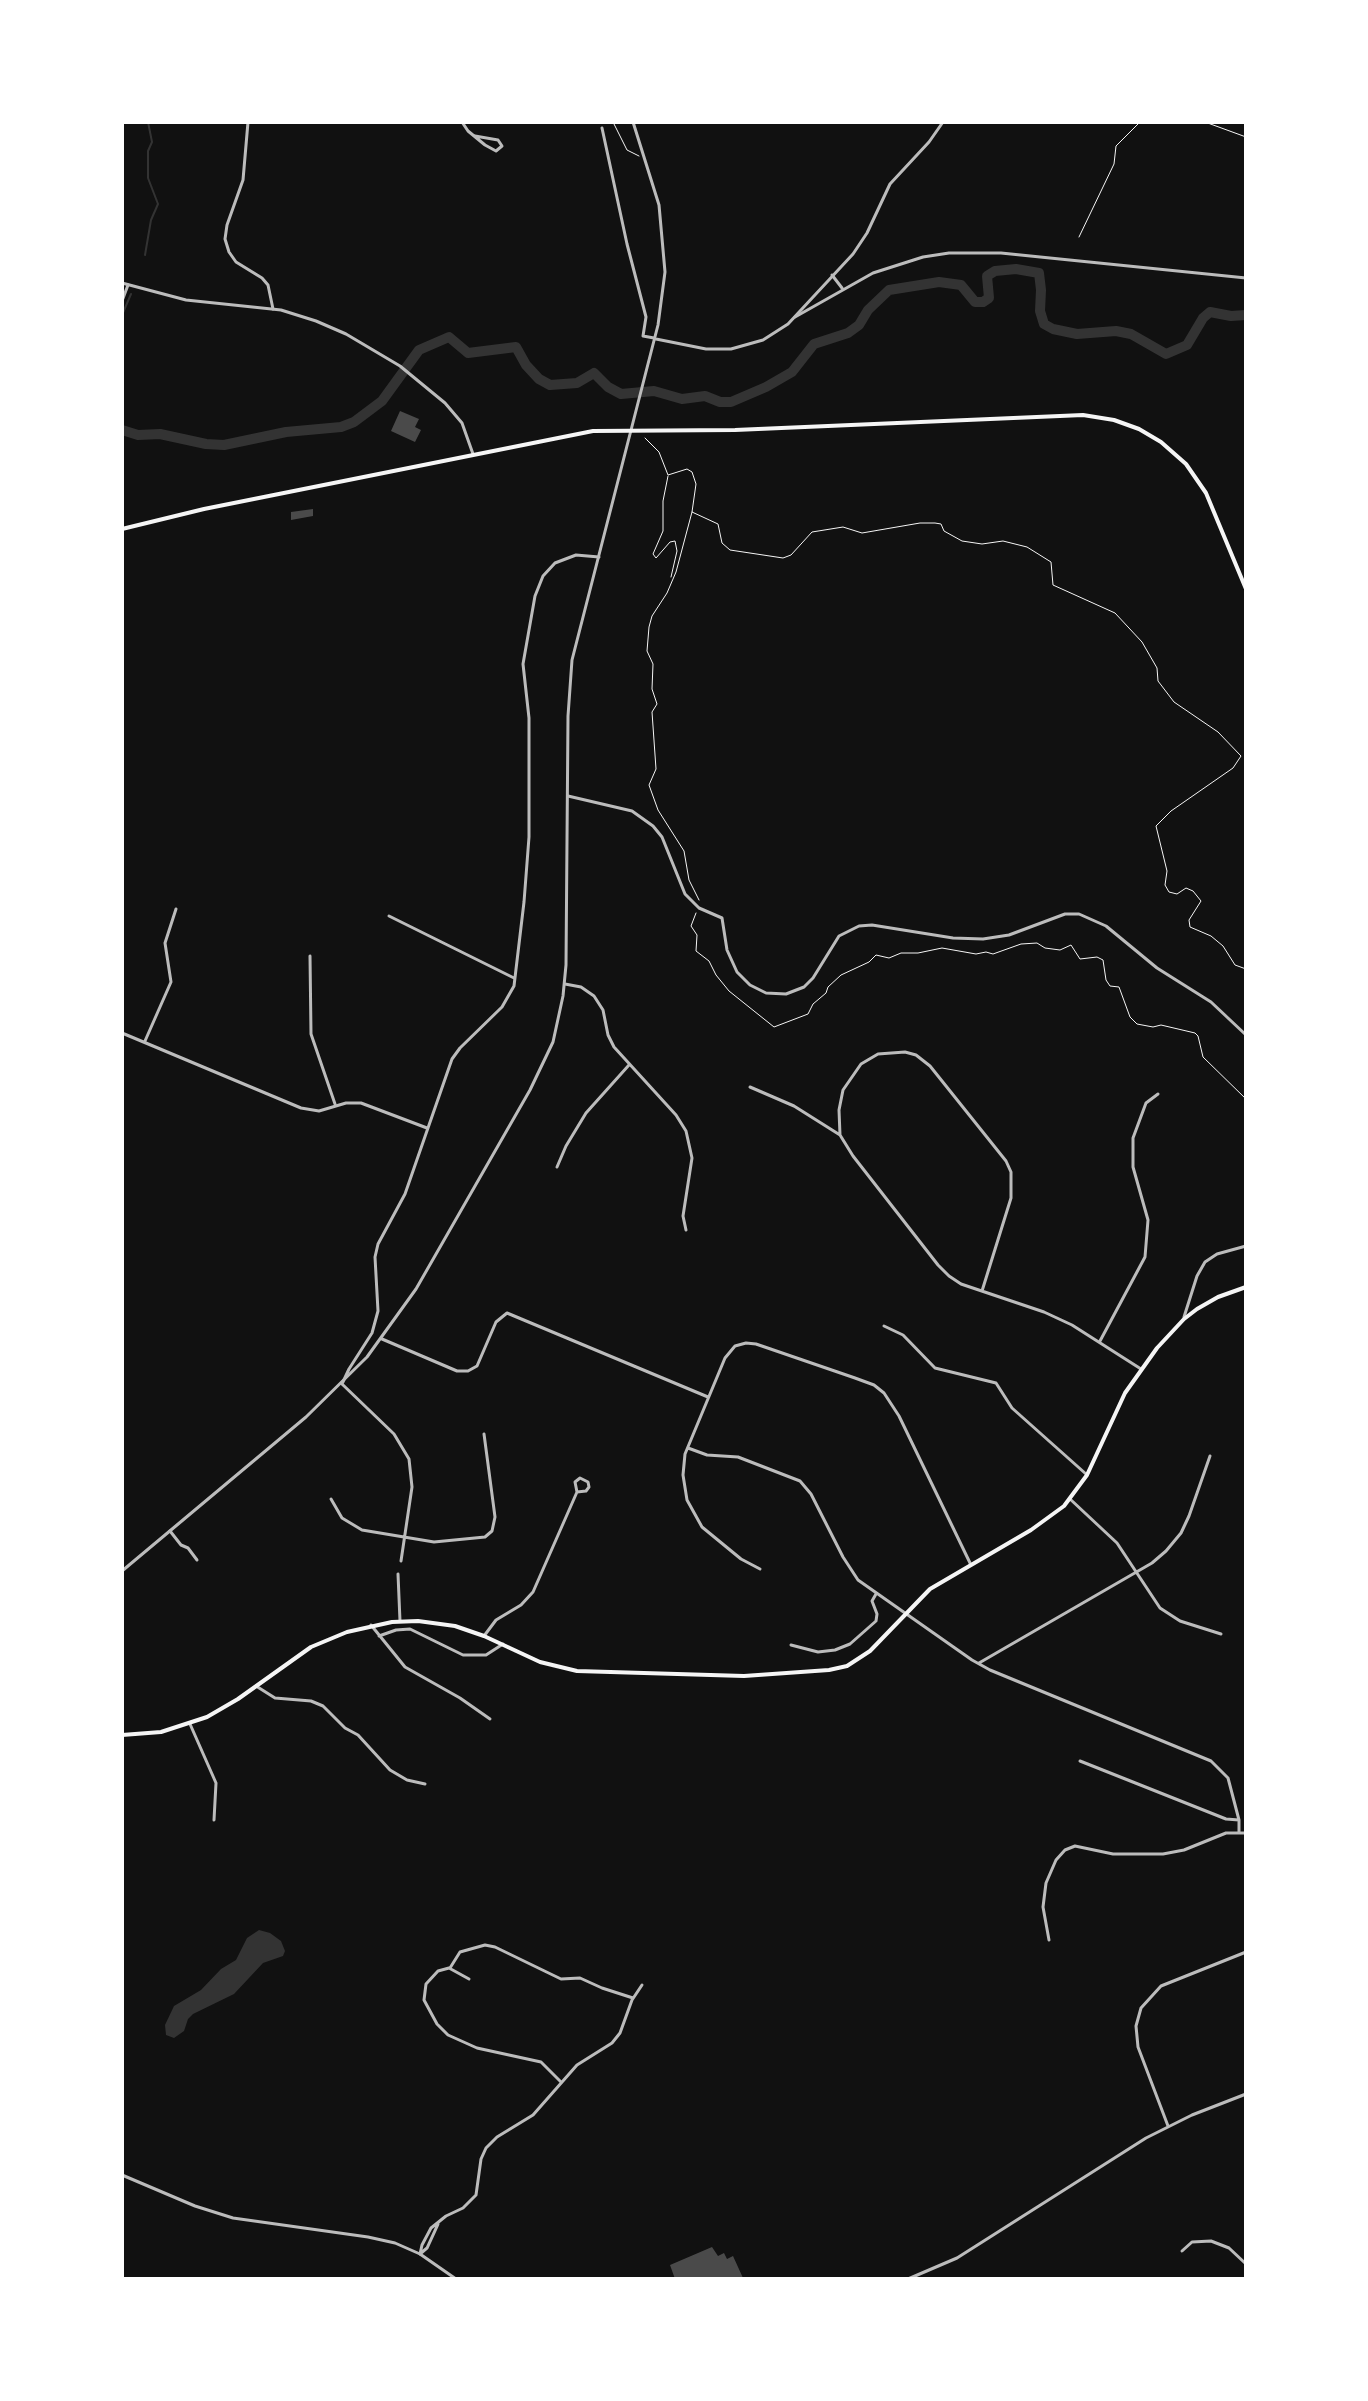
<!DOCTYPE html>
<style>
body{margin:0}
#map{position:relative;width:1368px;height:2401px;overflow:hidden;background:#111;font-family:Bitter,serif}
canvas{display:block}
.frame{position:absolute;inset:0;border:124px solid #fff;pointer-events:none}
</style>
<div id="map">
<canvas width="1368" height="2401"></canvas>
<div class="frame"></div>
</div>
<script>
const g = document.querySelector('canvas').getContext('2d');
g.lineJoin = 'round';
function fill(path, color) { g.fillStyle = color; g.fill(path, 'evenodd'); }
const toPath = rows => new Path2D(rows.map(r => 'M' + r).join(''));
function strokePath(path, color, width, dash) { g.strokeStyle = color; g.lineWidth = width; g.lineCap = dash ? 'butt' : 'round'; g.setLineDash(dash || []); g.stroke(path); }
const water = toPath([
 [259,1930,270,1933,281,1941,285,1951,283,1956,263,1963,234,1994,193,2014,188,2019,184,2031,174,2038,166,2035,165,2025,174,2006,201,1990,221,1969,236,1960,247,1938]
]);
const stream = toPath([
 [145,255,151,220,158,204,148,178,148,151,152,142,148,122],
 [122,315,131,294]
]);
const river = toPath([
 [122,430,138,435,160,434,206,444,224,445,286,432,341,427,354,422,382,401,419,350,449,337,468,353,516,347,526,365,539,379,550,385,577,383,594,373,608,387,621,394,654,391,682,399,705,396,720,402,731,402,766,387,792,372,814,344,848,333,859,325,868,310,889,290,939,282,961,285,975,302,983,302,989,298,987,276,995,271,1016,269,1039,273,1041,290,1040,311,1044,324,1053,329,1077,334,1116,331,1131,334,1166,354,1187,345,1203,318,1210,312,1231,316,1246,315]
]);
const building = toPath([
 [400,411,419,419,415,427,421,430,415,442,391,431],
 [313,509,313,516,291,520,291,512],
 [712,2247,718,2256,724,2253,727,2259,733,2256,743,2278,675,2279,670,2265]
]);
const path = toPath([
 [613,122,627,150,639,156],
 [1205,122,1246,137],
 [1079,237,1114,164,1116,146,1140,122],
 [645,438,659,452,668,475,687,469,692,472,696,484,692,512,718,524,722,543,730,550,783,558,791,555,812,532,843,527,862,533,920,523,935,523,941,524,944,531,962,541,982,544,1003,541,1027,547,1051,562,1053,585,1115,613,1142,642,1157,668,1158,681,1174,702,1218,732,1241,756,1233,768,1171,811,1156,826,1167,871,1165,885,1169,892,1177,894,1186,888,1193,891,1201,901,1189,920,1190,927,1211,936,1223,946,1235,965,1246,969],
 [668,476,663,501,663,531,653,554,656,558,670,542,675,541,677,551,671,577],
 [692,512,676,572,667,593,652,616,649,627,647,651,653,664,652,689,657,704,652,712,656,769,649,785,658,810,684,851,689,880,699,900],
 [696,913,691,926,697,935,696,951,709,961,716,975,729,991,774,1027,808,1014,813,1004,826,993,828,987,841,975,869,962,876,955,889,958,901,953,918,953,942,948,976,954,986,952,993,954,1021,944,1037,943,1045,948,1060,950,1071,945,1080,959,1097,957,1103,960,1106,980,1110,986,1119,987,1130,1017,1137,1024,1153,1027,1161,1025,1195,1033,1198,1036,1203,1057,1246,1099]
]);
const minor = toPath([
 [248,122,243,180,227,225,225,239,229,252,236,262,262,278,268,285,273,309],
 [462,122,468,131,485,145,496,151,502,146,498,140,475,136],
 [602,128,627,244,646,317,643,336,654,338],
 [832,275,842,288],
 [122,301,128,285],
 [795,317,873,273,923,257,949,253,1001,253,1246,278],
 [568,796,632,811,653,826,662,837,685,894,699,908,722,918,727,950,737,972,750,985,766,993,786,994,804,987,813,978,839,936,859,926,872,925,953,938,983,939,1009,935,1065,914,1079,914,1106,926,1157,968,1211,1002,1246,1035],
 [389,916,514,978],
 [310,956,311,1034,335,1104],
 [565,984,581,987,594,996,603,1010,608,1035,614,1047,676,1115,686,1131,692,1158,683,1216,686,1230],
 [122,1033,301,1108,319,1111,346,1103,361,1103,427,1128],
 [145,1041,171,982,165,943,176,909],
 [750,1087,794,1106,840,1135],
 [557,1167,566,1146,586,1113,629,1065],
 [982,1291,1011,1198,1011,1172,1006,1161,930,1066,916,1055,905,1052,878,1054,861,1064,843,1090,839,1110,840,1135,853,1156,938,1265,949,1276,961,1284,1044,1312,1072,1325,1141,1369],
 [1184,1317,1197,1276,1205,1262,1217,1254,1246,1246],
 [884,1326,903,1335,935,1368,996,1383,1012,1408,1086,1474],
 [382,1339,457,1371,468,1371,477,1366,496,1322,507,1313,708,1397],
 [1100,1341,1145,1257,1148,1220,1133,1167,1133,1138,1146,1103,1158,1094],
 [688,1448,707,1455,738,1457,800,1481,811,1494,843,1557,858,1580,972,1660,990,1670,1211,1761,1228,1778,1239,1820,1239,1832],
 [331,1499,342,1518,362,1530,434,1542,485,1537,492,1531,495,1517,484,1434],
 [1070,1499,1117,1543,1160,1608,1180,1621,1221,1634],
 [170,1531,181,1545,188,1548,197,1560],
 [401,1561,412,1487,409,1459,394,1434,342,1384,349,1369,372,1333,378,1311,375,1257,378,1244,405,1194,452,1059,460,1048,502,1007,514,986,524,902,529,837,529,718,523,664,535,596,543,576,555,563,576,555,599,557],
 [760,1569,741,1559,702,1527,687,1500,683,1475,685,1454,725,1358,735,1346,746,1343,756,1344,855,1378,874,1385,884,1393,899,1416,971,1565],
 [398,1574,400,1621],
 [371,1625,405,1667,460,1698,490,1719],
 [379,1636,396,1630,410,1629,463,1655,486,1655,503,1644],
 [484,1636,496,1620,521,1605,533,1592,577,1492,575,1482,580,1478,588,1482,589,1487,586,1491,577,1492],
 [791,1645,818,1652,835,1650,850,1644,876,1621,877,1614,872,1601,876,1594],
 [979,1663,1152,1563,1166,1551,1181,1533,1189,1516,1210,1456],
 [256,1686,275,1698,311,1701,323,1706,345,1728,358,1735,390,1770,407,1780,425,1784],
 [190,1724,216,1783,214,1820],
 [1080,1761,1226,1819,1239,1820],
 [1049,1940,1043,1907,1046,1883,1056,1860,1065,1850,1075,1846,1113,1854,1163,1854,1184,1850,1226,1833,1246,1833],
 [450,1968,460,1952,485,1945,495,1947,561,1979,580,1978,602,1988,633,1998],
 [469,1979,449,1968,438,1971,426,1984,424,2000,437,2024,448,2035,477,2048,541,2062,560,2081],
 [1168,2126,1138,2047,1136,2026,1141,2008,1161,1986,1246,1952],
 [1182,2251,1192,2242,1211,2241,1229,2248,1246,2264],
 [420,2254,422,2245,431,2228,446,2216,463,2208,476,2195,481,2159,486,2148,497,2137,533,2115,577,2065,612,2043,620,2033,632,2000,642,1985],
 [420,2254,427,2248,438,2224]
]);
const tertiary = toPath([
 [122,283,186,300,281,310,316,321,346,334,400,366,445,403,462,423,473,454],
 [656,339,706,349,731,349,763,340,788,324,853,254,867,233,890,184,929,142,943,122],
 [122,1571,306,1417,367,1357,416,1289,530,1090,553,1042,563,996,566,965,568,716,572,660,658,325,665,272,659,205,633,122],
 [122,2175,195,2206,233,2218,368,2237,395,2243,420,2254,456,2279],
 [908,2279,957,2258,1146,2138,1192,2115,1246,2094]
]);
const secondary = toPath([
 [122,1735,161,1732,207,1717,238,1699,311,1647,347,1632,392,1622,418,1621,455,1626,484,1636,540,1662,577,1671,744,1676,829,1670,847,1666,870,1651,930,1589,1031,1530,1064,1506,1087,1475,1125,1393,1157,1348,1184,1319,1197,1309,1218,1297,1246,1287]
]);
const primary = toPath([
 [122,529,204,509,593,431,735,430,1083,415,1114,420,1139,429,1161,442,1186,464,1206,493,1246,589]
]);
fill(water, '#333');
strokePath(stream, '#333', 2);
strokePath(river, '#333', 10);
fill(building, '#4a4a4a');
strokePath(path, '#f5f5f5', 1);
strokePath(minor, '#bcbcbc', 3);
strokePath(tertiary, '#bcbcbc', 3);
strokePath(secondary, '#f5f5f5', 4);
strokePath(primary, '#f5f5f5', 4);
</script>
